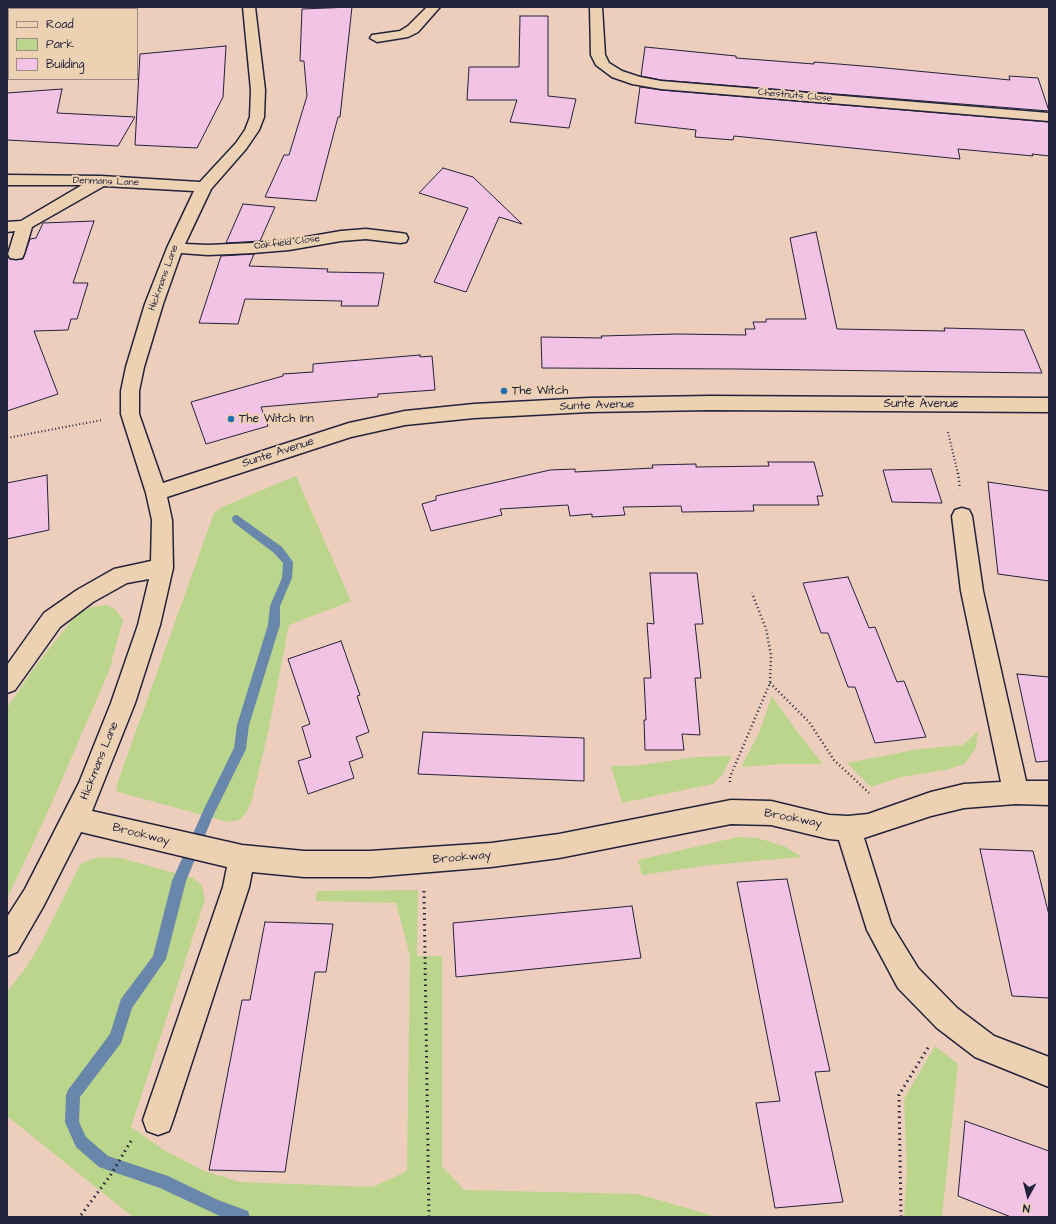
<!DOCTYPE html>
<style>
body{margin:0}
#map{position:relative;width:1056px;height:1224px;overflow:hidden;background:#edcebd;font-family:"Architects Daughter",sans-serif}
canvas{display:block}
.frame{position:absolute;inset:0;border:8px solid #22223b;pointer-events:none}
.legend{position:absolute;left:8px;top:8px;width:130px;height:72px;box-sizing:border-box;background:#ecd1b3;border:1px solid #9b8b83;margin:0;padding:5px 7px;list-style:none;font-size:12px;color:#22223b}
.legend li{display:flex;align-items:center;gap:8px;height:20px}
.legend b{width:20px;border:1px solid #9b8b83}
.north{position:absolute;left:1008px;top:1176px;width:40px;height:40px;-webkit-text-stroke:3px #ecd1b3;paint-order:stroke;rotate:187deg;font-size:11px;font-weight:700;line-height:16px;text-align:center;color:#22223b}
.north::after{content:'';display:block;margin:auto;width:14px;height:18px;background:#22223b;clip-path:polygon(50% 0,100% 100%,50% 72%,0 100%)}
</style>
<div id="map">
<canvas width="1056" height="1224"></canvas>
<div class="frame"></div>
<ul class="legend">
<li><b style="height:5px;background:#ecd1b3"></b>Road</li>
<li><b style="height:11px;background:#bbd58c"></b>Park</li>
<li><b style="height:11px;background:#f2c3e5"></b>Building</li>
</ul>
<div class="north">N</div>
</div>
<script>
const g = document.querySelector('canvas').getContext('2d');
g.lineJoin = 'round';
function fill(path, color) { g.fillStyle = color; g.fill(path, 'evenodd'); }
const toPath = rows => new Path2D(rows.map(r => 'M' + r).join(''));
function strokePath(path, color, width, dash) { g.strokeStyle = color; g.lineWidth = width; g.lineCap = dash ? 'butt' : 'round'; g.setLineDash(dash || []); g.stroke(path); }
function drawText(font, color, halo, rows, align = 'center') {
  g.font = font + ' "Architects Daughter",sans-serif'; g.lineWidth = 4; g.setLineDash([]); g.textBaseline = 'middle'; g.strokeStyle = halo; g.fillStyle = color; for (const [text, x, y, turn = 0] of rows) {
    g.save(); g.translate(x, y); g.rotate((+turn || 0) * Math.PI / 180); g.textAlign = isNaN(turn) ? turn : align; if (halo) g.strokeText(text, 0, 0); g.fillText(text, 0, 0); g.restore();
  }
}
const green = toPath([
 [296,476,351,601,289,625,268,732,252,800,246,813,239,820,228,822,118,792,116,787,214,513,222,507],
 [107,605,116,610,123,620,109,671,50,807,7,899,7,708,34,668,76,615,91,607],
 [772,696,795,729,823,764,783,764,741,767,759,733],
 [978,731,976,748,965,764,949,769,898,778,871,787,847,763,919,749,963,745],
 [732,756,722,775,713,784,622,803,611,766,634,766,696,757],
 [738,837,757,838,784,846,802,857,710,865,642,875,638,860],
 [100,857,120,858,193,878,202,886,205,900,131,1127,164,1150,204,1171,240,1182,373,1187,407,1171,410,956,396,903,316,901,317,891,418,890,417,956,442,956,442,1166,464,1190,638,1194,718,1217,133,1217,7,1116,7,992,25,969,41,943,80,865,86,861],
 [935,1046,958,1064,942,1217,904,1217,907,1171,904,1099]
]);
const stream = toPath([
 [237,515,282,547,293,562,292,578,280,606,280,625,249,725,246,749,213,816,186,881,166,959,132,1008,121,1043,80,1097,79,1122,86,1137,108,1156,168,1176,218,1200,248,1211,250,1217,222,1217,160,1188,99,1167,76,1147,65,1122,66,1095,68,1090,110,1034,121,999,153,956,172,881,204,809,234,748,237,725,268,625,270,606,282,578,283,563,274,553,233,522,232,519,233,516,237,515]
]);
const building = toPath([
 [352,7,340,117,338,117,316,201,265,197,284,155,289,155,307,96,304,61,300,61,302,9,352,7],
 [520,16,548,16,548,96,576,99,569,128,510,122,517,100,467,100,469,67,519,67,520,16],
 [226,46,223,97,197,148,135,145,140,54,226,46],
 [645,47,736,56,736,58,814,64,814,62,875,67,1010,80,1009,76,1038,78,1049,111,661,80,641,76,645,47],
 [640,87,661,90,1049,122,1049,156,1032,154,1033,156,958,149,960,159,734,136,733,140,695,137,696,130,635,123,640,87],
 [62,89,57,113,135,117,118,146,7,140,7,93,62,89],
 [443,168,473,177,522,224,499,217,466,292,434,282,468,208,419,193,443,168],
 [243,204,275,207,260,241,226,243,243,204],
 [94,221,73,283,88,283,77,319,71,319,68,330,34,331,58,394,7,411,7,255,10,259,23,259,30,239,36,238,43,223,94,221],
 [816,232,837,329,945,331,944,328,1024,330,1042,373,738,369,542,368,541,337,602,338,601,336,677,334,746,335,745,329,755,329,753,322,766,322,766,319,806,319,790,238,816,232],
 [254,254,249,266,328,269,327,272,384,273,378,306,341,306,342,301,245,299,238,324,199,323,221,256,254,254],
 [420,355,420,357,432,356,435,390,378,394,378,397,261,407,268,426,206,444,191,402,283,376,283,374,313,372,313,364,420,355],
 [768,462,814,462,823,496,817,496,819,505,753,505,754,511,682,512,681,506,623,507,625,515,592,517,592,514,570,516,568,505,500,509,502,515,431,531,422,504,436,500,436,496,550,470,575,469,575,472,653,468,652,465,696,464,696,467,769,466,768,462],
 [931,469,942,503,892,502,883,470,931,469],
 [47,475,49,530,7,539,7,483,47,475],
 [988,482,1049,491,1049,581,998,574,988,482],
 [650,573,697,573,703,624,695,624,701,678,695,678,700,735,682,734,684,750,645,750,644,720,646,720,644,678,651,678,647,623,654,624,650,573],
 [848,577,869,628,875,627,897,682,904,681,926,737,875,743,855,687,848,687,828,633,821,633,803,583,848,577],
 [341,641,360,695,357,696,369,732,356,737,363,757,349,762,354,778,308,794,298,761,311,757,302,727,310,724,288,659,341,641],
 [1017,674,1049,677,1049,761,1036,762,1017,674],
 [423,732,584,738,584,781,418,774,423,732],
 [980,849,1033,851,1049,915,1049,998,1012,996,980,849],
 [787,879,830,1071,815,1072,843,1202,775,1208,756,1103,780,1101,737,882,787,879],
 [632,906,641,958,456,977,453,923,632,906],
 [265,922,333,924,326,972,315,972,285,1172,209,1170,242,1000,250,1000,265,922],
 [965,1121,1049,1151,1049,1217,1011,1217,958,1196,965,1121]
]);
const pathFar2 = toPath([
 [948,432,958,474],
 [7,438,102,420]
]);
const pathFar1 = toPath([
 [958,473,960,489],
 [770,683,809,722,834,760,869,793],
 [730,782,730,777,770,683,771,655,766,629,752,593]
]);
const path = toPath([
 [424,891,429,1217],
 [81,1215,110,1176,131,1141],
 [901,1217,899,1095,929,1046]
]);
const minor = toPath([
 [102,7,114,7,113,9,101,9,102,7],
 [243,7,255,7,265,90,264,117,259,130,246,149,211,189,185,244,208,245,253,243,289,240,341,231,366,229,400,233,406,234,408,238,406,242,400,243,366,239,341,241,289,250,253,253,208,255,181,253,163,304,144,367,139,391,139,414,163,483,349,423,405,411,474,404,589,398,710,396,1049,398,1049,412,710,410,589,412,474,418,405,425,351,437,167,497,172,520,173,568,160,625,135,703,92,811,242,845,304,851,370,851,491,843,559,834,731,800,771,801,829,815,848,816,868,814,931,792,964,784,1001,782,961,591,952,516,955,510,962,508,969,510,972,516,983,591,1026,781,1049,781,1049,805,1016,804,964,808,931,816,864,838,891,924,918,968,957,1008,994,1036,1049,1057,1049,1087,975,1057,937,1028,898,988,867,930,839,840,829,839,771,825,731,824,559,858,491,867,370,877,304,877,252,872,249,887,173,1120,169,1131,158,1135,147,1131,143,1120,223,887,227,867,81,832,43,907,17,952,7,956,7,917,25,889,79,783,111,703,138,625,149,579,127,583,93,602,60,627,15,690,7,693,7,665,44,613,77,590,114,569,151,561,152,520,146,493,121,414,121,391,126,367,145,304,167,248,194,191,104,186,32,227,24,254,22,258,16,259,10,258,8,254,15,231,7,232,7,222,21,221,82,185,7,185,7,175,101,176,200,182,236,143,245,130,250,117,251,90,243,7],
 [427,7,440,7,418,32,408,37,377,42,370,38,372,35,400,31,408,26,427,7],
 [590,7,602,7,605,55,609,63,622,71,640,77,661,81,1049,113,1049,121,661,89,632,84,612,77,596,65,591,55,590,7]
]);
const markers = [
 [504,391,4,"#1f6fb2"],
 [231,419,4,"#1f6fb2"]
];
const farStreetnames = [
 ["Chestnuts Close",795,96,5],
 ["Denmans Lane",106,182,2],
 ["Oakfield Close",287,243,-7],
 ["Hickmans Lane",164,278,-70]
];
const poiNames = [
 ["The Witch",512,391],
 ["The Witch Inn",239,419]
];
const streetNames = [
 ["Sunte Avenue",921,404],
 ["Sunte Avenue",597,406,-2],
 ["Sunte Avenue",278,453,-18],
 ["Hickmans Lane",100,761,-68],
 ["Brookway",793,819,11],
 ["Brookway",141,835,14],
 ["Brookway",462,858,-5]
];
fill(green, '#bbd58c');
fill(stream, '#6887aa');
fill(building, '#f2c3e5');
strokePath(building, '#22223b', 1);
strokePath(minor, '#22223b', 3);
strokePath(pathFar2, '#22223b', 2, [1, 2.5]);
strokePath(pathFar1, '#22223b', 2.5, [1, 3]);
strokePath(path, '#22223b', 3, [1.5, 4]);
fill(minor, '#ecd1b3');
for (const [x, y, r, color] of markers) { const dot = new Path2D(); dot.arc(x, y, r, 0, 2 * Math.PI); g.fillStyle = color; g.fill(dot); strokePath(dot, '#ecd1b3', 1.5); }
drawText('10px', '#22223b', '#ecd1b3', farStreetnames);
drawText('12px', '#22223b', '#ecd1b3', poiNames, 'left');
drawText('12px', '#22223b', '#ecd1b3', streetNames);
</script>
